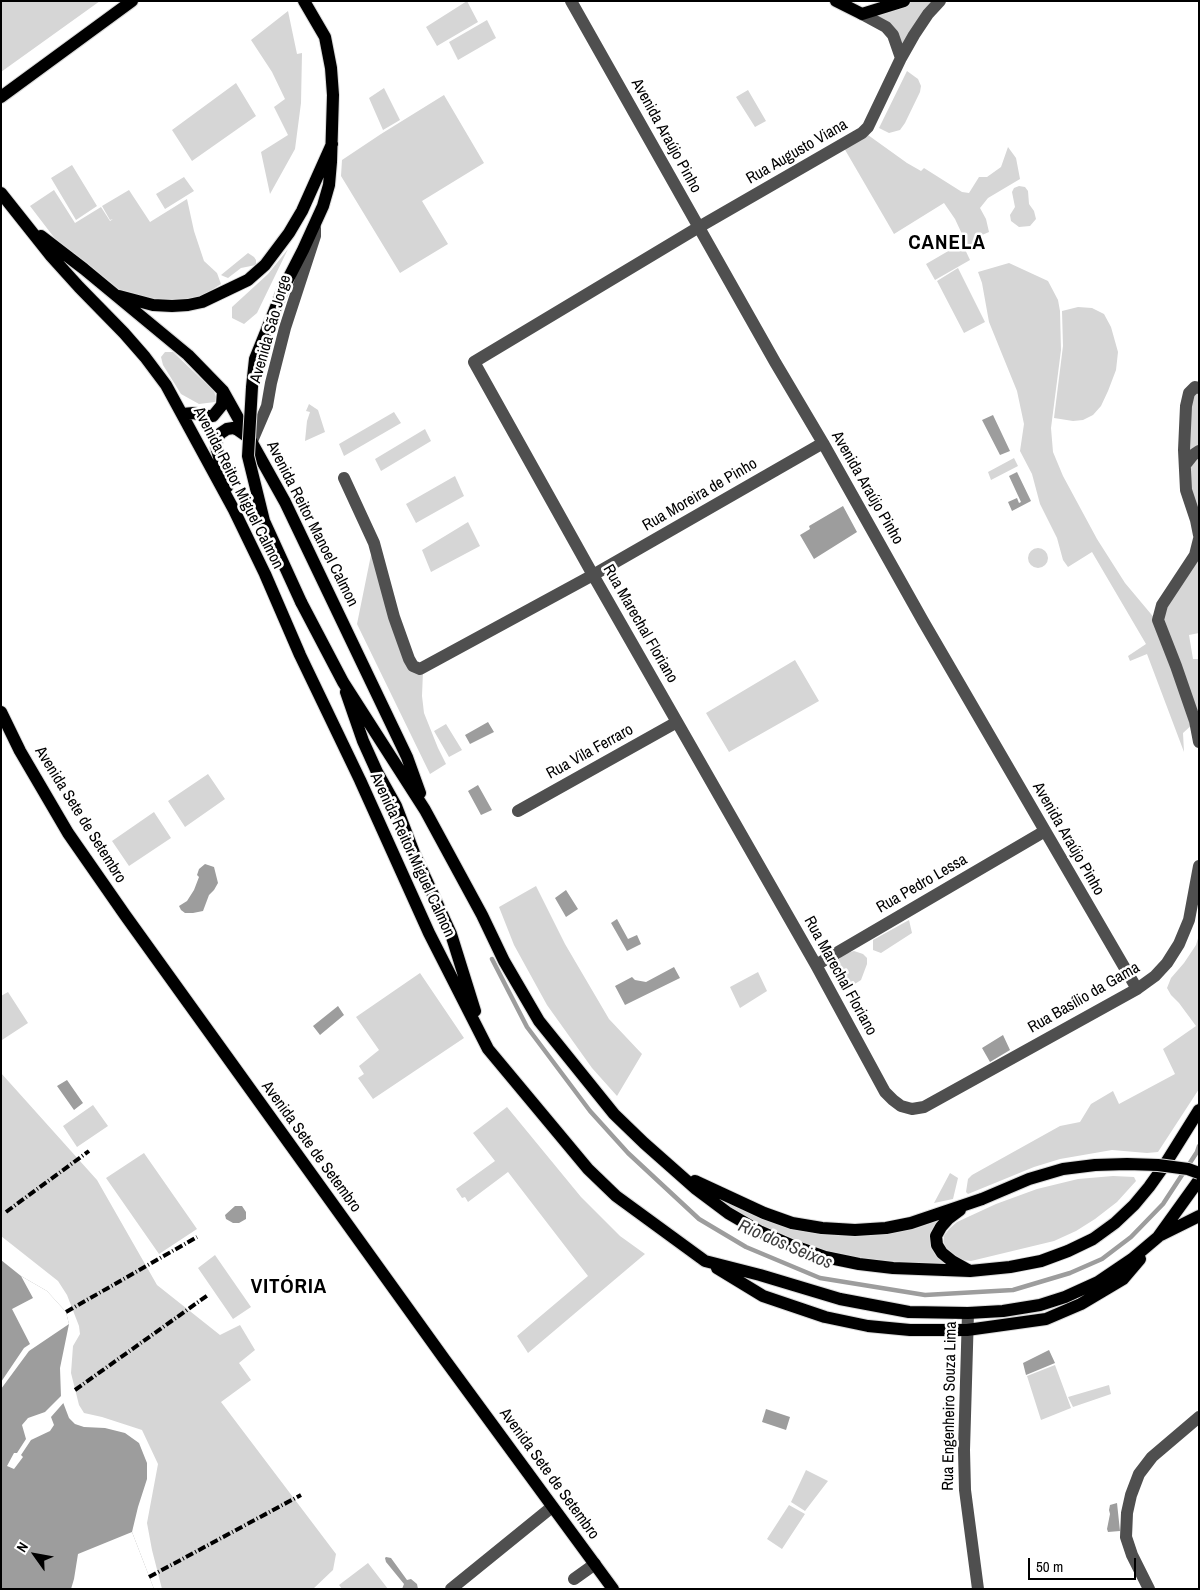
<!DOCTYPE html>
<meta charset="utf-8">
<style>
body{margin:0}
#map{position:relative;width:1200px;height:1590px;overflow:hidden;background:#fff;font-family:"Archivo Narrow",sans-serif}
canvas{display:block}
.frame{position:absolute;inset:0;border:2px solid #000;pointer-events:none}
.north{position:absolute;left:10px;top:1530px;width:50px;height:50px;-webkit-text-stroke:4px #fff;paint-order:stroke;rotate:302deg;font-size:14px;font-weight:700;line-height:20px;text-align:center;color:#000}
.north::after{content:'';display:block;margin:auto;width:18px;height:22px;background:#000;clip-path:polygon(50% 0,100% 100%,50% 72%,0 100%)}
.scale{position:absolute;left:1028px;top:1558px;width:108px;height:22px;box-sizing:border-box;border:2px solid #000;border-top:0;padding-left:6px;font-size:15px;line-height:18px;white-space:nowrap;color:#000;-webkit-text-stroke:4px #fff;paint-order:stroke}
</style>
<div id="map">
<canvas width="1200" height="1590"></canvas>
<div class="frame"></div>
<div class="north">N</div>
<div class="scale">50 m</div>
</div>
<script>
const g = document.querySelector('canvas').getContext('2d');
g.lineJoin = 'round';
function fill(path, color) { g.fillStyle = color; g.fill(path, 'evenodd'); }
const toPath = rows => new Path2D(rows.map(r => 'M' + r).join(''));
function strokePath(path, color, width, dash) { g.strokeStyle = color; g.lineWidth = width; g.lineCap = dash ? 'butt' : 'round'; g.setLineDash(dash || []); g.stroke(path); }
function drawText(font, color, halo, rows, align = 'center') {
  g.font = font + ' "Archivo Narrow",sans-serif'; g.lineWidth = 5; g.setLineDash([]); g.textBaseline = 'middle'; g.strokeStyle = halo; g.fillStyle = color; for (const [text, x, y, turn = 0] of rows) {
    g.save(); g.translate(x, y); g.rotate((+turn || 0) * Math.PI / 180); g.textAlign = isNaN(turn) ? turn : align; if (halo) g.strokeText(text, 0, 0); g.fillText(text, 0, 0); g.restore();
  }
}
const green = toPath([
 [1,1,100,1,1,72],
 [467,1,478,22,437,46,426,27],
 [914,1,937,1,902,53,870,15],
 [288,11,297,54,302,53,301,103,295,149,270,194,261,152,288,135,274,107,285,99,272,72,251,40],
 [487,20,496,38,458,60,449,42],
 [907,71,918,79,921,86,920,92,905,123,900,130,889,133,879,128],
 [236,83,256,116,192,161,172,130],
 [384,88,400,120,383,130,369,98],
 [748,90,766,121,755,127,736,97],
 [444,95,484,163,422,201,448,244,400,273,341,176,342,160,381,134],
 [868,135,907,163,921,171,924,168,962,192,969,193,979,177,987,177,1001,167,1008,147,1016,158,1020,179,988,198,980,208,986,219,989,232,982,235,979,245,969,249,955,219,944,203,894,234,844,148],
 [72,165,97,206,76,220,51,178],
 [184,177,194,191,165,209,156,194],
 [1019,186,1025,187,1028,191,1029,204,1034,211,1036,219,1030,226,1019,227,1011,221,1010,215,1015,207,1012,192,1014,188],
 [54,190,75,223,101,207,110,221,113,219,110,220,102,206,129,190,150,222,187,199,194,231,204,261,217,273,221,284,201,297,172,303,122,293,56,240,30,206],
 [962,243,970,260,935,280,926,264],
 [288,249,257,313,244,324,232,318,232,307,268,274],
 [248,253,254,257,256,260,256,265,241,268,228,278,223,276,221,275],
 [1009,263,1048,281,1058,300,1060,311,1061,350,1051,428,1053,452,1063,476,1097,539,1125,583,1156,620,1194,723,1183,733,1184,752,1147,654,1130,661,1128,656,1146,644,1092,552,1068,567,1063,560,1057,538,1040,504,1032,474,1020,451,1024,424,1017,391,989,322,982,283,978,272],
 [958,268,985,322,964,333,937,281],
 [1078,307,1092,308,1104,314,1111,327,1118,352,1116,370,1108,391,1101,406,1093,415,1083,420,1073,421,1054,418,1063,346,1062,311],
 [165,352,173,352,214,391,216,397,215,402,199,404,181,394,163,365,161,357],
 [1199,391,1199,448,1186,458,1192,393],
 [309,404,318,410,325,432,305,441,307,421,310,412,306,411],
 [394,412,401,423,344,456,339,444],
 [425,429,431,441,381,471,375,459],
 [1199,454,1199,518,1190,492,1189,463],
 [1014,458,1018,466,991,480,988,472],
 [455,476,464,496,416,523,406,504],
 [468,522,480,546,431,572,422,550],
 '1028 558a10 10 0 1 1 20 0a10 10 0 1 1-20 0Z',
 [1199,549,1199,633,1189,635,1193,659,1199,659,1199,723,1160,620],
 [372,550,407,663,423,671,422,696,424,713,438,748,446,764,430,774,357,624],
 [795,660,819,701,729,752,706,713],
 [446,724,462,750,449,757,434,731],
 [208,774,225,799,185,827,168,801],
 [154,812,171,838,129,866,112,841],
 [536,886,565,944,609,1019,642,1054,617,1096,592,1068,547,1005,514,945,499,907],
 [909,920,912,933,881,953,873,950,873,940],
 [1199,935,1199,1089,1158,1152,1147,1153,1112,1150,1060,1159,1034,1167,968,1194,966,1192,968,1179,972,1175,1060,1126,1080,1122,1091,1104,1113,1091,1119,1104,1175,1074,1163,1049,1196,1026,1179,1003,1171,995,1167,988,1171,978,1184,963,1196,945],
 [854,951,863,954,867,958,867,964,861,980,850,987,841,982,834,972,836,962,844,954],
 [758,972,767,991,740,1008,730,987],
 [420,973,464,1038,373,1099,358,1078,364,1074,359,1066,379,1050,356,1017],
 [8,992,28,1023,2,1040,1,996],
 [1,1073,97,1180,157,1285,220,1335,240,1325,255,1350,239,1363,251,1380,221,1402,336,1554,333,1570,313,1589,162,1589,152,1550,147,1523,158,1464,142,1430,102,1417,84,1413,79,1405,71,1373,73,1346,80,1334,79,1326,67,1295,58,1281,1,1236],
 [93,1105,108,1126,77,1147,63,1126],
 [507,1107,581,1197,620,1236,645,1254,528,1353,517,1336,588,1276,508,1172,468,1202,465,1197,462,1198,456,1189,495,1161,473,1133],
 [144,1153,197,1229,159,1254,106,1178],
 [950,1173,958,1178,953,1199,934,1203],
 [1113,1176,1134,1177,1136,1181,1117,1202,1095,1219,1076,1231,1054,1241,971,1261,961,1260,956,1257,946,1248,944,1243,944,1236,949,1229,957,1222,996,1204,1037,1189,1078,1179],
 [685,1178,741,1206,839,1231,951,1213,933,1236,959,1268,859,1262,760,1229],
 [215,1255,251,1307,233,1319,198,1268],
 [1055,1365,1071,1408,1041,1420,1027,1376],
 [1109,1385,1111,1394,1073,1407,1068,1397],
 [806,1470,828,1481,805,1511,791,1502],
 [789,1505,805,1514,782,1549,767,1539],
 [368,1563,388,1589,342,1589,339,1585]
]);
const water = toPath([
 [993,415,1010,451,1000,455,982,420],
 [1017,472,1031,501,1012,511,1008,502,1017,498,1019,503,1021,502,1009,476],
 [843,506,857,532,814,559,800,535,810,529,809,526],
 [488,722,494,732,470,744,465,735],
 [478,785,492,810,481,815,468,791],
 [205,864,214,867,218,883,214,890,209,895,203,911,193,913,185,913,181,910,179,906,187,901,194,890,199,877,197,875,199,869],
 [566,890,578,909,566,917,555,898],
 [617,919,628,939,637,935,641,944,627,951,611,923],
 [674,967,680,978,625,1005,615,986,632,977,635,980,646,982],
 [338,1006,344,1015,320,1035,313,1026],
 [1003,1035,1010,1050,990,1062,982,1048],
 [67,1080,83,1103,74,1110,57,1086],
 [235,1206,242,1206,246,1212,246,1219,239,1223,233,1223,226,1219,225,1215],
 [1,1260,21,1276,47,1291,66,1312,69,1324,60,1368,61,1397,69,1418,75,1424,84,1427,105,1428,125,1433,139,1443,147,1463,147,1479,138,1507,132,1532,154,1589,1,1589],
 [1049,1350,1055,1363,1026,1375,1023,1363],
 [766,1409,790,1417,786,1430,762,1422],
 [1117,1503,1120,1531,1108,1532,1107,1529,1110,1514,1109,1510,1110,1505],
 [386,1557,391,1558,407,1580,411,1579,417,1584,418,1589,402,1589,404,1584,386,1562,385,1558]
]);
const pier = toPath([
 [21,1276,47,1291,66,1312,69,1324,29,1351,1,1389,1,1382,24,1348,30,1344,12,1309,33,1298],
 [63,1394,66,1400,51,1417,54,1425,50,1431,31,1440,21,1455,23,1457,14,1469,7,1466,14,1453,17,1453,26,1439,22,1425,28,1418,45,1412],
 [132,1532,154,1589,71,1589,74,1579,78,1554]
]);
const stream = toPath([
 [492,959,527,1027,590,1111,628,1153,699,1219,746,1247,820,1278,925,1295,1013,1290,1070,1273,1102,1259,1131,1237,1163,1204,1197,1152,1199,1146]
]);
const minor = toPath([
 [571,1,775,362,823,443,923,621,1137,989],
 [862,14,886,27,893,35,901,58,868,127,862,133,699,227,474,362,593,575,816,965,885,1092,893,1100,901,1106,912,1109,924,1107,1137,989,1155,976,1167,963,1179,944,1189,920,1199,866],
 [901,58,914,35,928,14,940,1],
 [1199,388,1195,387,1189,393,1186,406,1184,450,1186,490,1196,520,1199,535],
 [252,441,267,406,271,383,285,328,315,236,315,228],
 [1185,465,1193,455,1199,451],
 [344,478,374,543,394,617,409,659,413,666,420,669,593,575,823,443],
 [1199,539,1195,555,1162,605,1158,620,1176,666,1195,721,1199,742],
 [518,811,677,722],
 [816,965,1045,831],
 [968,1313,964,1450,965,1490,978,1589],
 [574,1579,595,1564],
 [451,1589,552,1507],
 [1149,1589,1132,1555,1126,1537,1127,1513,1131,1495,1139,1474,1152,1457,1199,1417]
]);
const major = toPath([
 [836,1,862,14,904,1],
 [1,97,132,1],
 [1,193,51,256,79,287,124,333,145,357,166,385,234,510,265,574,300,655,360,780,429,933,488,1049,588,1169,616,1196,705,1261,760,1275,840,1299,909,1312,968,1313,1003,1311,1040,1305,1065,1297,1098,1282,1132,1259,1158,1237,1199,1180],
 [41,236,84,269,188,355,223,391,285,502,407,757,420,793],
 [284,287,303,250,323,206,329,185,331,162,333,95,331,68,325,37,304,1],
 [119,296,153,305,172,306,188,305,202,302,248,280,265,265,289,233,302,211,332,144],
 [182,414,194,413,203,416,213,416,222,405,223,391],
 [227,487,216,446,217,438,221,433,227,429,233,428,238,430,248,437],
 [301,602,343,682,425,810,482,915,504,961,539,1021,614,1114,644,1143,696,1189,728,1213,759,1231,791,1245,825,1257,859,1264,893,1268,970,1271,1010,1267,1041,1261,1068,1251,1093,1239,1115,1223,1134,1205,1149,1187,1164,1166,1199,1110],
 [346,692,363,741,377,772,396,806,414,853,451,934,475,1011],
 [1,712,20,751,68,833,125,915,445,1360,613,1589],
 [695,1181,764,1213,792,1223,822,1228,855,1230,886,1228,911,1223,982,1199],
 [960,1210,948,1219,941,1227,936,1236,937,1245,942,1253,952,1261,968,1270],
 [1161,1235,1199,1216],
 [717,1268,763,1296,825,1317,868,1326,910,1330,967,1330,1046,1319,1081,1304,1123,1279,1140,1259]
]);
const rail = toPath([
 [6,1212,89,1151],
 [66,1312,197,1237],
 [75,1390,208,1295],
 [149,1577,301,1495]
]);
const majorBridge = toPath([
 [284,287,255,359,252,387,248,456,264,521,301,602],
 [982,1199,1029,1179,1063,1169,1095,1165,1127,1164,1158,1165,1188,1169,1199,1173]
]);
const streetNames = [
 ["Avenida Araújo Pinho",666,136,61],
 ["Rua Augusto Viana",797,152,-30],
 ["Avenida São Jorge",271,329,-74],
 ["Avenida Reitor Miguel Calmon",238,488,63],
 ["Avenida Araújo Pinho",867,488,60],
 ["Rua Moreira de Pinho",700,495,-30],
 ["Avenida Reitor Manoel Calmon",312,524,63],
 ["Rua Marechal Floriano",640,624,60],
 ["Rua Vila Ferraro",590,752,-29],
 ["Avenida Sete de Setembro",80,815,58],
 ["Avenida Araújo Pinho",1068,839,60],
 ["Avenida Reitor Miguel Calmon",412,855,65],
 ["Rua Pedro Lessa",922,884,-30],
 ["Rua Marechal Floriano",840,976,61],
 ["Rua Basílio da Gama",1084,998,-30],
 ["Avenida Sete de Setembro",311,1147,54],
 ["Rua Engenheiro Souza Lima",950,1406,-89],
 ["Avenida Sete de Setembro",549,1474,54]
];
const waterNames = [
 ["Rio dos Seixos",785,1245,23]
];
const districtNames = [
 ["CANELA",947,243],
 ["VITÓRIA",289,1287]
];
fill(green, '#d6d6d6');
fill(water, '#9d9d9d');
fill(pier, '#fff');
strokePath(stream, '#9d9d9d', 4.5);
strokePath(major, '#dbdbdb', 14);
strokePath(minor, '#4f4f4f', 12);
strokePath(major, '#000', 12);
strokePath(rail, '#000', 4, [8, 2.5, 1, 2.5]);
strokePath(majorBridge, '#dbdbdb', 14, []);
strokePath(majorBridge, '#000', 12);
drawText('16px', '#000', '#fff', streetNames);
drawText('italic 18px', '#3e3e3e', '#fff', waterNames);
g.letterSpacing = '1px';
drawText('bold 21px', '#000', '#fff', districtNames);
g.letterSpacing = '0px';
</script>
